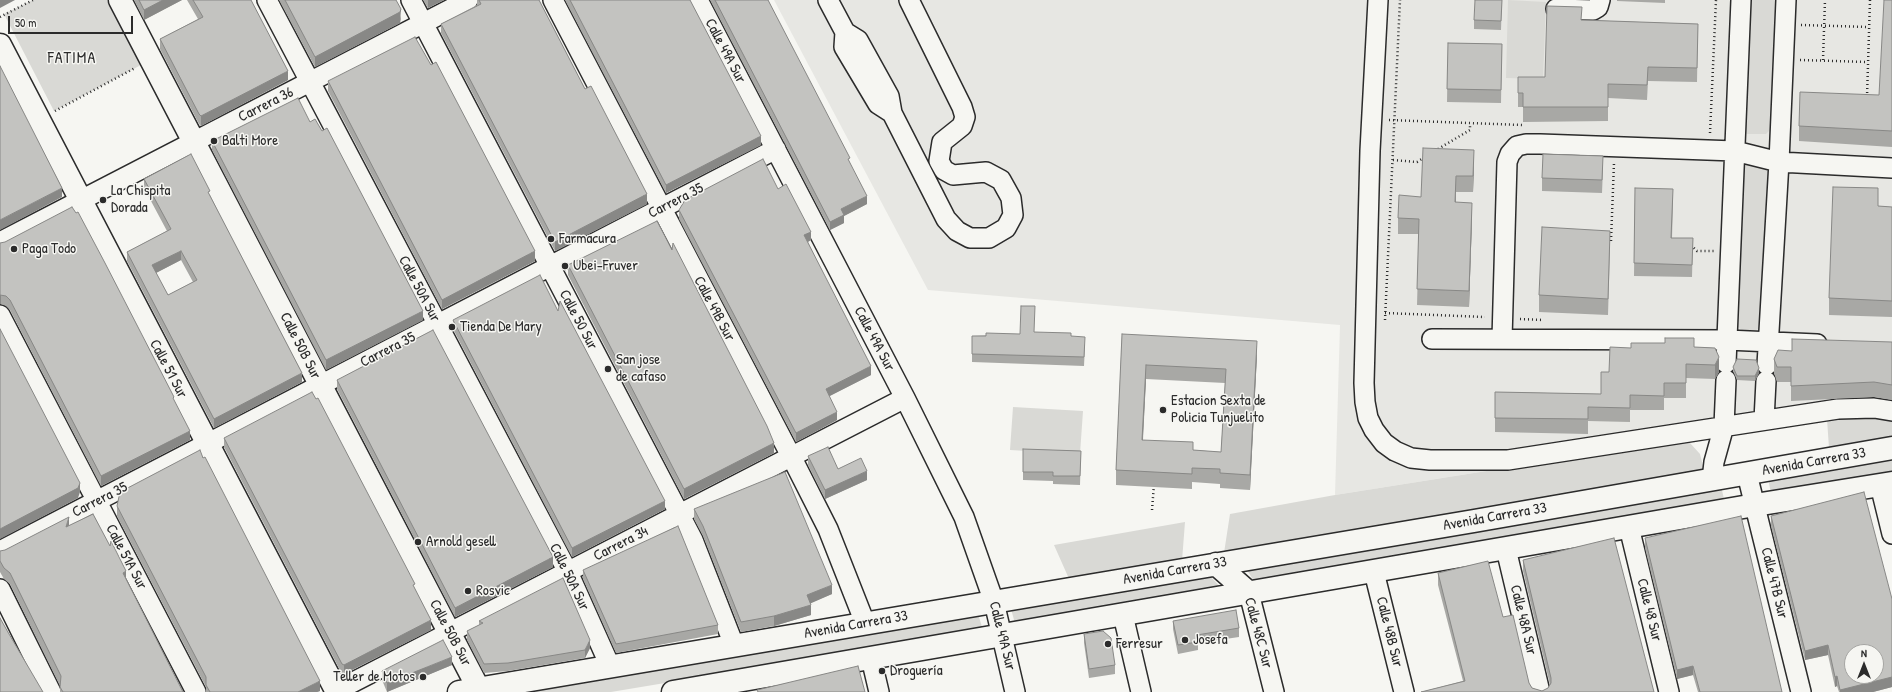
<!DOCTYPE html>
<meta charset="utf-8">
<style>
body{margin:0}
#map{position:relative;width:1892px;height:692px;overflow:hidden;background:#f6f6f2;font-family:"Patrick Hand",sans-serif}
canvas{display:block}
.north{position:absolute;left:1844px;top:644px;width:40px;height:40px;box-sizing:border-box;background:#f6f6f2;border:1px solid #a5a5a2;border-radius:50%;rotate:0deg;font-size:11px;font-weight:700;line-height:16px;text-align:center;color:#2b2b2b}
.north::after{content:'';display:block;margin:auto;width:14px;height:18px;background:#2b2b2b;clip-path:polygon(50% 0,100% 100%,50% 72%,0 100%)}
.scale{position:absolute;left:8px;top:16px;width:125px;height:18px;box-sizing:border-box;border:2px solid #2b2b2b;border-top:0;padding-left:5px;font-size:12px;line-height:14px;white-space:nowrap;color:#2b2b2b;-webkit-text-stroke:3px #f6f6f2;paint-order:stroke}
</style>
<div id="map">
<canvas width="1892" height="692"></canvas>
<div class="north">N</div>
<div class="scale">50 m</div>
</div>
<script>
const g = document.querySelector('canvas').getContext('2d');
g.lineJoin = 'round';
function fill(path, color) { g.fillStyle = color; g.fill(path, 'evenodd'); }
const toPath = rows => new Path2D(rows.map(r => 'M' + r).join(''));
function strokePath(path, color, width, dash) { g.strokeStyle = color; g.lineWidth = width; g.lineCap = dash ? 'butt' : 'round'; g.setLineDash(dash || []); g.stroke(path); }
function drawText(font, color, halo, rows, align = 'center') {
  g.font = font + ' "Patrick Hand",sans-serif'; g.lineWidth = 3; g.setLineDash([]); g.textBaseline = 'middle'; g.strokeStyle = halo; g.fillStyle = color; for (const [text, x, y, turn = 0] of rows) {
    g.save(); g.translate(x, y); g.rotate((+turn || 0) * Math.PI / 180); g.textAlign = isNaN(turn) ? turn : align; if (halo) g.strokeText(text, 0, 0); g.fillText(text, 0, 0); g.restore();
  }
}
const built = toPath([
 [774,0,1892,0,1892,409,1682,440,1335,495,1340,325,928,290]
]);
const green = toPath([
 [33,0,107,0,141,65,54,111,4,14],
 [1508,0,1546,2,1543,79,1506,78],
 [1749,0,1776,0,1770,130,1766,134,1747,134,1744,132],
 [1743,163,1769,163,1760,328,1756,330,1742,330,1737,326],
 [1013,407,1083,411,1080,454,1010,450],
 [1856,415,1892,420,1892,437,1829,448,1827,419],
 [1682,440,1690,443,1700,454,1704,470,1224,553,1230,514,1335,495],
 [1892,459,1892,476,1771,494,1768,478],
 [1721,486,1724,499,1257,586,1247,570],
 [1185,522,1182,561,1070,581,1054,545],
 [1210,576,1224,591,1016,627,1011,609],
 [978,614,983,630,611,692,513,692]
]);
const path = toPath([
 [0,17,33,0],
 [1801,25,1869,27],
 [1800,60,1868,62],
 [1823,60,1825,0],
 [1867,97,1870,0],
 [55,111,135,68],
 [1389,120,1522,125],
 [1710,133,1716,0],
 [1438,149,1470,130,1470,124],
 [1393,160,1417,162,1425,157],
 [1611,241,1614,163],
 [1691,245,1697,251,1714,251],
 [1385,313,1485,317],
 [1520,319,1543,320],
 [1385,320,1400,0],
 [1152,510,1154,484]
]);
const minor = toPath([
 [267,0,568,572,610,666],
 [411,0,693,540,734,645],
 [553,0,791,456,828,529,865,623],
 [698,0,905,398,964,517,994,602,1015,692],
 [828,0,845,32,858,40,889,96,892,113,946,219,957,231,970,238,989,238,1006,228,1013,215,1011,198,1001,180,986,172,953,175,944,170,939,161,942,142,962,126,965,117,962,107,909,0],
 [1378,0,1370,151,1364,383,1365,402,1368,418,1374,430,1384,443,1395,451,1411,458,1430,460,1508,460,1838,409,1874,408,1892,411],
 [1556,9,1593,10,1598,7,1600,0],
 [845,32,844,47,878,104,892,113],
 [0,242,468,0],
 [0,315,196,692],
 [1432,339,1727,340,1817,344],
 [1502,339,1507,162,1510,154,1517,146,1526,144,1540,144,1735,151,1779,162,1892,168],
 [1726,363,1741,0],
 [1767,365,1779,162,1786,0],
 [1764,420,1766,381],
 [1747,474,1801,692],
 [1712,480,1714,462,1724,426,1726,380],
 [1880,485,1892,534],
 [1629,527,1669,692],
 [1506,549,1540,692],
 [0,551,776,149],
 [1374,572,1404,692],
 [0,589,51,692],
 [1249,593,1274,692],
 [1123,615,1141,692],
 [871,658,879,692],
 [336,691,905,398]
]);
const major = toPath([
 [120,0,474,680,479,692],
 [0,45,337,692],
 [1216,564,1249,593],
 [459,692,1474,521,1892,448],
 [673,692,1755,505,1892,483]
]);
const wall = toPath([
 [134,0,182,0,144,20],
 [187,0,251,0,288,80,201,126,199,124,160,49,160,39,198,19],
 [279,0,396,0,401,19,400,23,315,67],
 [423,0,444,0,428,8],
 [477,0,539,0,585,89,647,204,555,251,441,33,441,24,477,5],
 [565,0,690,0,761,145,666,193],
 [710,0,768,0,850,163,867,204,844,216,844,223,830,230],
 [1502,0,1501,30,1474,29,1474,20],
 [1617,0,1665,0,1665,3,1617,1],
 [1892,0,1892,147,1799,141,1799,126,1879,95],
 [1582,20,1698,24,1697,82,1648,81,1647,100,1608,98,1608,121,1523,122,1523,107,1518,107,1518,77,1545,77],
 [1448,43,1502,44,1501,103,1447,102],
 [328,81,535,261,442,309,328,91],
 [310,122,423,320,326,370,212,150,212,141],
 [1474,166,1473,192,1456,192,1456,202,1472,219,1469,307,1417,305,1419,234,1398,234,1398,218,1421,197],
 [1603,168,1602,193,1542,191,1542,178],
 [144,179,210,195,302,382,214,428,127,261,127,252,167,231,144,188],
 [181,260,193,282,168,295,156,273],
 [1635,188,1673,202,1672,238,1693,238,1692,277,1634,276],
 [778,189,811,240,808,242,871,375,829,396,837,420,796,442,679,219,679,210],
 [1878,206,1892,207,1892,317,1829,315,1829,298],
 [0,243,174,401,190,440,101,486,10,310,6,306,1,304],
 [1610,247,1608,315,1539,312,1539,295],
 [672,250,774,453,684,499,568,275,568,265],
 [558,311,665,509,572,557,453,329,453,320],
 [1034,332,1071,336,1085,345,1084,366,972,362,972,336,1020,334],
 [1122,334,1257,355,1250,490,1220,488,1220,484,1192,482,1192,489,1116,485,1116,470],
 [1146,379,1225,383,1221,452,1193,450,1143,440],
 [1892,342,1892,400,1874,397,1791,401,1791,382,1777,382,1774,373,1774,359,1792,351],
 [1694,347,1715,348,1719,372,1715,379,1686,378,1686,398,1664,398,1664,410,1630,410,1630,422,1588,421,1588,434,1495,432,1495,392,1601,394,1609,372],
 [1733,367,1759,373,1755,381,1737,380,1733,371],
 [337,380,553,567,455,617,337,389],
 [224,438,415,589,431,630,344,674,342,674,224,447],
 [1023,449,1081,451,1080,485,1053,484,1053,481,1023,480],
 [808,456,838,469,867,480,825,499,808,465],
 [117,506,320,691,317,692,206,692,206,687,117,516],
 [694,509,832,594,810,603,811,615,774,626,741,632,703,536,694,519],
 [1771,516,1892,599,1892,687,1873,692,1839,692,1837,686,1835,687,1828,655,1805,660,1771,526],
 [69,525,126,580,183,692,60,692,60,686,10,584,4,579,0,572,0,561,5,550],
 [1645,538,1782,692,1698,692,1693,675,1677,679,1645,548],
 [1523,560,1654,692,1421,692,1463,681,1438,585,1438,573,1503,617,1529,683,1532,688,1542,691,1548,688,1550,685,1523,571],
 [583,570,718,625,718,634,616,653,583,579],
 [479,621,590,648,585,658,508,671,484,673,467,640,467,631,479,625],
 [1173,621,1239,628,1239,637,1198,643,1198,650,1178,654,1173,629],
 [1084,634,1115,665,1115,674,1089,678,1084,643],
 [452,665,387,692,382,680,382,671]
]);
const shadedWall = toPath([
 [0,0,15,0,0,8],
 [163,0,182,0,144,20,144,10],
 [428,0,444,0,428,8],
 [401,9,400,23,315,67,315,57],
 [288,71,288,80,201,126,201,116],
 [761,136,761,145,666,193,666,185],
 [1474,150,1474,166,1473,192,1473,176],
 [1456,176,1456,192,1455,218,1455,202],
 [62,188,62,197,0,230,0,220],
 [647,194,647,204,555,251,555,242],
 [867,196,867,204,844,216,844,223,830,230,830,222,841,209],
 [1472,203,1472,219,1469,307,1469,291],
 [811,232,811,240,804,244,804,235],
 [181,251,181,260,152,275,152,265],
 [535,251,535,261,442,309,442,300],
 [1,294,1,304,0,304,0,295],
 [423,311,423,320,326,370,326,360],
 [1257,341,1257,355,1250,490,1250,475],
 [1719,357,1719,372,1715,379,1715,365],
 [1146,365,1146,379,1142,454,1142,440],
 [871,366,871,375,826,398,826,389],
 [1759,368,1759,373,1755,381,1755,376],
 [302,373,302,382,214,428,214,419],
 [837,412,837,420,796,442,796,433],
 [190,431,190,440,101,486,101,476],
 [774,443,774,453,684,499,684,489],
 [867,471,867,480,825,499,825,490],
 [80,483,80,492,78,498,0,539,0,529],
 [665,501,665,509,572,557,572,548],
 [69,517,69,527,66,527],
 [553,557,553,567,455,617,455,608],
 [126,571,126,582,123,573],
 [832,585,832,594,807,605,807,595],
 [811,605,811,615,774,626,774,616],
 [431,620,431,630,344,674,344,665],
 [590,640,590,648,585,658,585,650],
 [1828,645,1828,655,1805,660,1805,651],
 [452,657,452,665,387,692,387,683],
 [1693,666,1693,675,1677,679,1677,670],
 [1837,676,1837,686,1835,687,1835,677],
 [1892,677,1892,687,1873,692,1840,692,1840,690],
 [320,681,320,691,317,692,298,692]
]);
const building = toPath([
 [139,0,163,0,144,10,139,0],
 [193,0,251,0,288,71,201,116,199,114,160,39,203,17,193,0],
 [285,0,396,0,401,9,400,12,315,57,285,0],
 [479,0,539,0,585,89,591,86,647,194,555,242,441,24,481,4,479,0],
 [570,0,690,0,761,136,666,185,570,0],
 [715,0,768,0,850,158,848,159,867,196,841,209,844,215,830,222,715,0],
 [1475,0,1502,0,1501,21,1474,20,1475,0],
 [1884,0,1892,0,1892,131,1799,126,1800,92,1879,95,1884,0],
 [1547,6,1582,7,1581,20,1698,24,1697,68,1648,67,1647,85,1608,84,1608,107,1523,107,1523,93,1518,93,1518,77,1545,77,1547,6],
 [415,37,431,65,436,62,535,251,442,300,328,81,415,37],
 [1448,43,1502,44,1501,90,1447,89,1448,43],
 [0,66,62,188,0,220,0,66],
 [298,98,310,122,315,119,322,131,327,128,423,311,326,360,212,141,298,98],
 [1423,148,1474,150,1473,176,1456,176,1455,202,1472,203,1469,291,1417,289,1419,219,1398,218,1399,195,1421,197,1423,148],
 [191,154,210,191,208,192,302,373,214,419,127,252,171,229,144,179,191,154],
 [181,251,197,280,168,295,152,265,181,251],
 [1543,154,1603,156,1602,180,1542,178,1543,154],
 [763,159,778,189,786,184,811,232,804,235,871,366,826,389,837,412,796,433,679,210,685,200,763,159],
 [1833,187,1878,188,1878,206,1892,207,1892,301,1829,298,1833,187],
 [1635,188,1673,189,1671,238,1693,238,1692,265,1634,263,1635,188],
 [72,207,76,213,78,212,105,263,174,397,173,398,190,431,101,476,10,300,6,296,0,295,0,243,5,242,72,207],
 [657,221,672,250,673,243,767,426,774,443,684,489,568,265,657,221],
 [1542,227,1610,231,1608,299,1539,295,1542,227],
 [540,275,558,311,560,301,665,501,572,548,453,320,540,275],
 [1021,306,1035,306,1034,332,1071,333,1071,336,1085,337,1084,357,972,354,972,336,986,336,986,333,1020,334,1021,306],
 [0,329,80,483,78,488,0,529,0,329],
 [433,330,553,557,455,608,337,380,433,330],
 [1122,334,1257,341,1250,475,1220,473,1220,469,1192,468,1192,474,1116,470,1122,334],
 [1146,365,1226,369,1221,452,1193,450,1193,442,1142,440,1146,365],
 [1665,338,1694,338,1694,347,1715,348,1719,357,1715,365,1686,364,1686,383,1664,383,1664,396,1630,395,1630,408,1588,407,1588,419,1495,418,1495,392,1601,394,1601,372,1609,372,1610,347,1631,348,1631,343,1665,343,1665,338],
 [1792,339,1892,342,1892,385,1874,382,1791,386,1791,367,1777,367,1774,359,1778,350,1792,351,1792,339],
 [1737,359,1756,360,1759,368,1755,376,1737,376,1733,367,1737,359],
 [312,392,316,399,318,398,415,584,413,585,431,620,344,665,342,664,224,438,312,392],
 [828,447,838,469,861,458,867,471,825,490,808,456,828,447],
 [1023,449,1081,451,1080,476,1053,476,1053,472,1023,472,1023,449],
 [200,450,203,458,205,457,320,681,298,692,210,692,206,685,206,677,117,506,120,492,200,450],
 [785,472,832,585,807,595,811,605,774,616,741,622,703,526,694,509,785,472],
 [1864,492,1892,599,1892,677,1840,690,1837,676,1835,677,1828,645,1805,651,1771,516,1864,492],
 [1852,652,1876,652,1876,676,1852,676,1852,652],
 [93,514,110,546,111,541,126,571,123,573,183,692,63,692,60,687,61,676,10,573,4,568,0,561,0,551,5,550,69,517,66,527,93,514],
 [1741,516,1782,692,1700,692,1693,666,1677,670,1645,538,1741,516],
 [678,526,718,625,616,644,583,570,678,526],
 [1614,538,1654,692,1421,692,1465,681,1438,573,1488,561,1503,617,1513,615,1529,683,1532,688,1542,691,1548,688,1551,683,1551,678,1523,560,1614,538],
 [563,578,590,640,585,650,508,663,484,664,467,631,483,623,479,621,563,578],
 [1236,610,1239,628,1197,635,1198,642,1178,645,1173,621,1236,610],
 [0,618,9,634,43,692,0,692,0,618],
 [1103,631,1111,638,1115,665,1089,669,1084,634,1103,631],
 [443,640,452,657,387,683,382,671,443,640],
 [858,666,865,692,758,692,757,690,858,666]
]);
const markers = [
 [214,141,4,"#2b2b2b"],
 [103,200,4,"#2b2b2b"],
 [551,239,4,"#2b2b2b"],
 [14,249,4,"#2b2b2b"],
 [565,266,4,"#2b2b2b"],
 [452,327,4,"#2b2b2b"],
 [608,369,4,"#2b2b2b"],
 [1163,410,4,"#2b2b2b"],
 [418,542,4,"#2b2b2b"],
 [468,591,4,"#2b2b2b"],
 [1185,640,4,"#2b2b2b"],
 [1108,644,4,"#2b2b2b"],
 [882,671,4,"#2b2b2b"],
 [423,677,4,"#2b2b2b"]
];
const streetNames = [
 ["Calle 49A Sur",725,51,62],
 ["Carrera 36",266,105,-27],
 ["Carrera 35",676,201,-27],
 ["Calle 50A Sur",419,289,62],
 ["Calle 49B Sur",714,309,62],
 ["Calle 50 Sur",578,320,62],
 ["Calle 49A Sur",874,339,62],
 ["Calle 50B Sur",300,346,63],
 ["Carrera 35",388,350,-27],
 ["Calle 51 Sur",168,369,62],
 ["Avenida Carrera 33",1814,462,-10],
 ["Carrera 35",100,500,-27],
 ["Avenida Carrera 33",1495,517,-10],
 ["Carrera 34",621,544,-27],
 ["Calle 51A Sur",126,557,62],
 ["Avenida Carrera 33",1175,571,-10],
 ["Calle 50A Sur",569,577,64],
 ["Calle 47B Sur",1774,583,76],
 ["Calle 48 Sur",1649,610,76],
 ["Calle 48A Sur",1523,620,76],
 ["Avenida Carrera 33",856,625,-10],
 ["Calle 48B Sur",1389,632,76],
 ["Calle 50B Sur",450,633,62],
 ["Calle 48C Sur",1258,633,75],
 ["Calle 49A Sur",1002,636,76]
];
const poiNames = [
 ["Balti More",222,141],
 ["La Chispita",111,191],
 ["Dorada",111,208],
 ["Farmacura",559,239],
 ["Paga Todo",22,249],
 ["Ubei-Fruver",573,266],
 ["Tienda De Mary",460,327],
 ["San jose",616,360],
 ["de cafaso",616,377],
 ["Estacion Sexta de",1171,401],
 ["Policia Tunjuelito",1171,418],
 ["Arnold gesell",426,542],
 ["Rosvic",476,591],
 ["Josefa",1193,640],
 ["Ferresur",1116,644],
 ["Droguería",890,671],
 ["Teller de Motos",415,677,"right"]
];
const neighbourhoodNames = [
 ["FATIMA",72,59]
];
fill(built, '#e7e7e3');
fill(green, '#d9d9d5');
strokePath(minor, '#2b2b2b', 22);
strokePath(major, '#2b2b2b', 25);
strokePath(path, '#2b2b2b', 2.5, [1, 3]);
strokePath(minor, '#f6f6f2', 19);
strokePath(major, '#f6f6f2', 22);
fill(wall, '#a8a8a5');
fill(shadedWall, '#888886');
fill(building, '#c3c3c0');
strokePath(building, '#888886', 1);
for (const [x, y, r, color] of markers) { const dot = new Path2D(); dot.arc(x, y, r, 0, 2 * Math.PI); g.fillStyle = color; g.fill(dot); strokePath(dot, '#f6f6f2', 1.5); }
drawText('15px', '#2b2b2b', '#f6f6f2', streetNames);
drawText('15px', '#2b2b2b', '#f6f6f2', poiNames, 'left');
g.letterSpacing = '1px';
drawText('16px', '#2b2b2b', '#f6f6f2', neighbourhoodNames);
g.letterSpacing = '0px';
</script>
